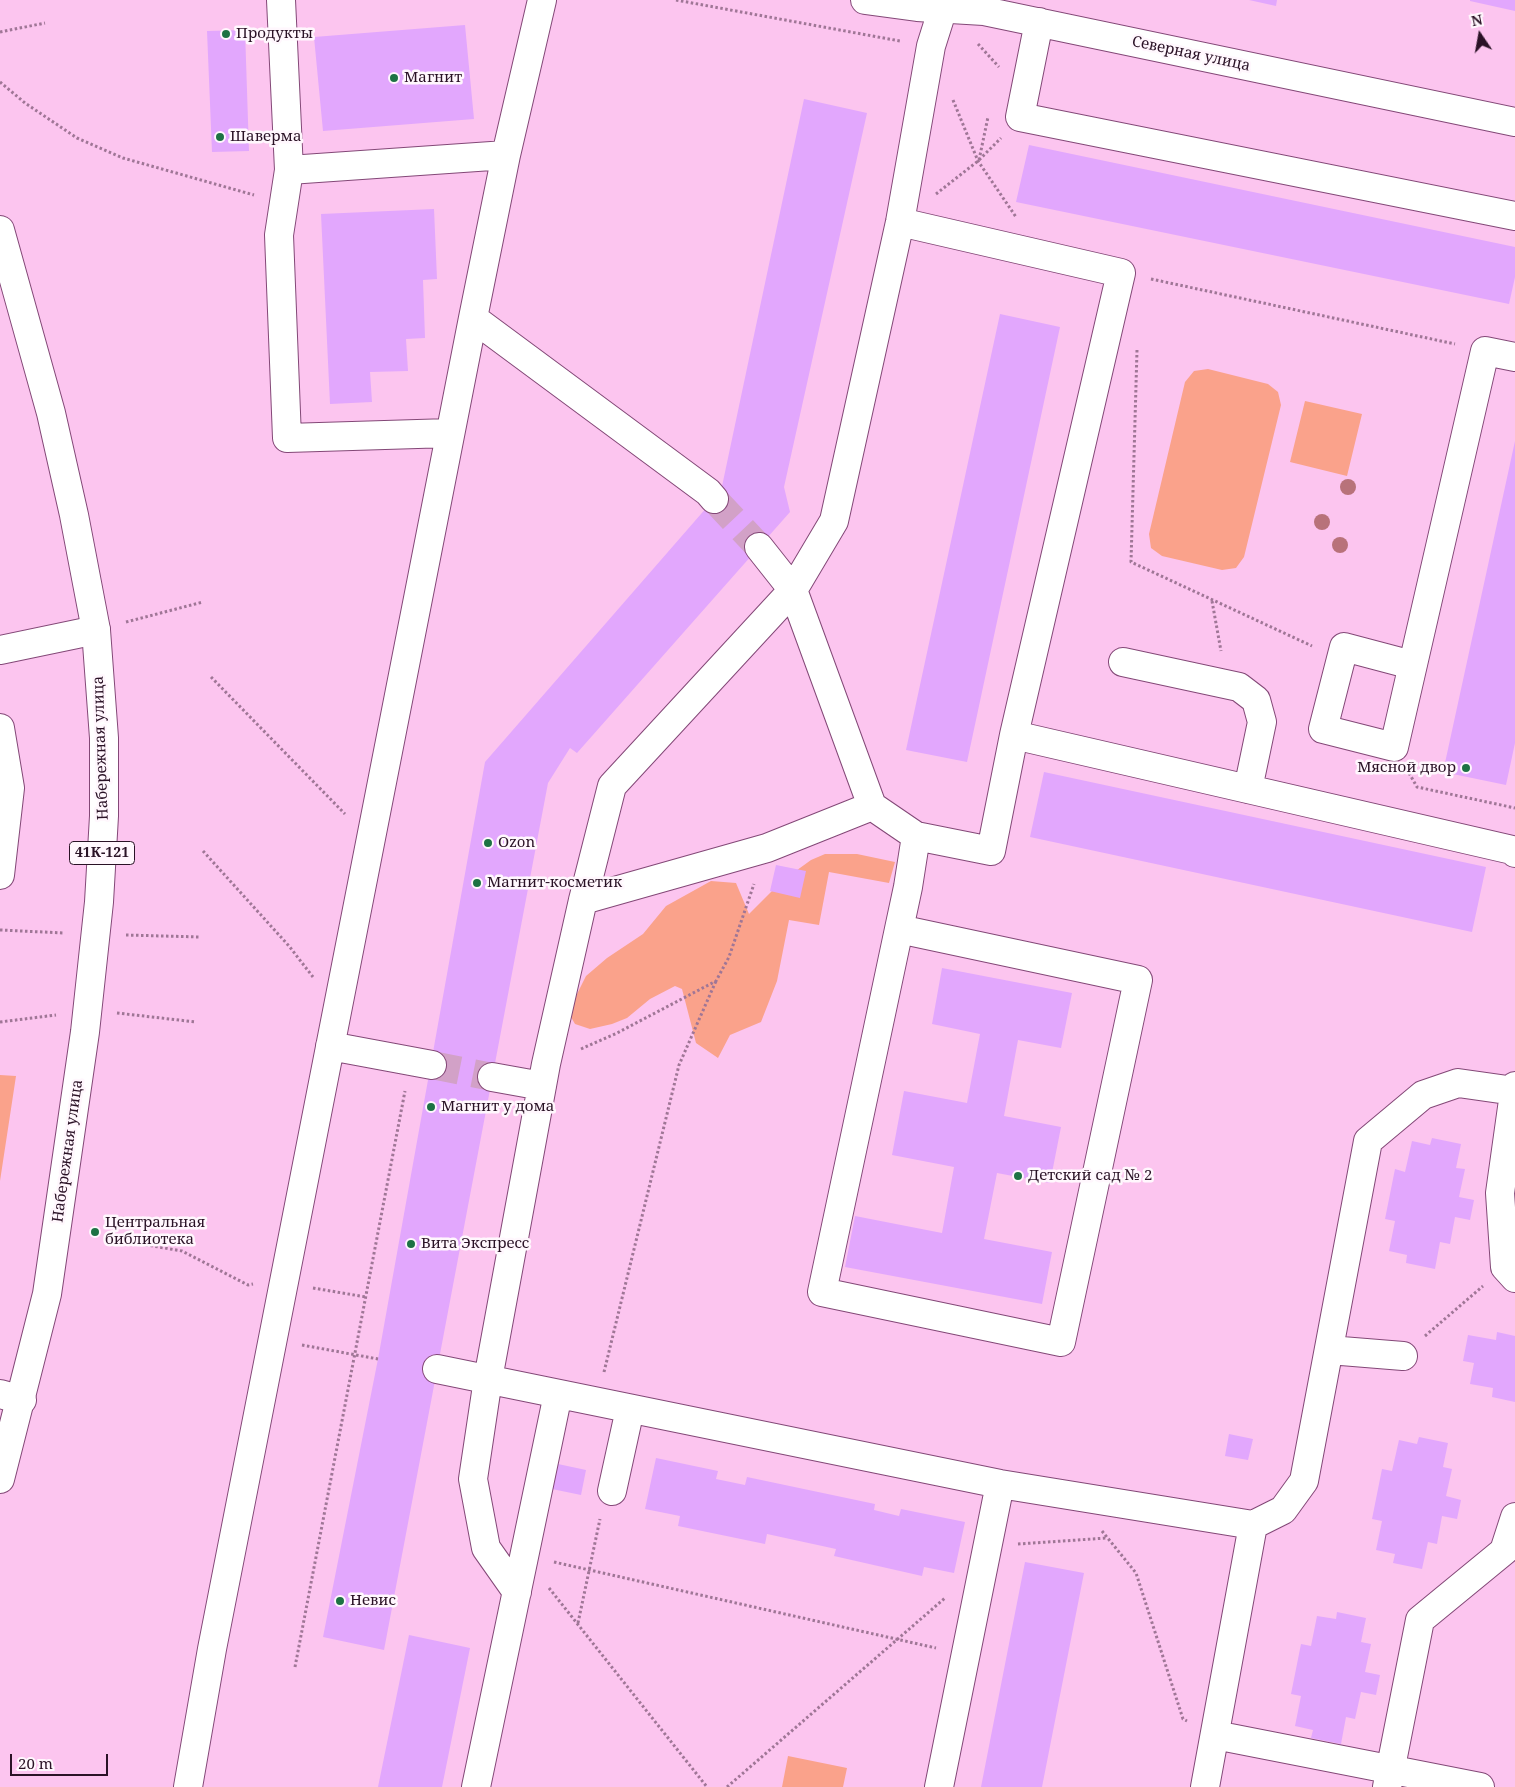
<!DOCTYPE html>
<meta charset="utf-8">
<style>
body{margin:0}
#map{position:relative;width:1515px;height:1787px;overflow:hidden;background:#fcc5ef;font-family:"Noto Serif",serif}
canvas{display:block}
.north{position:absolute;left:1455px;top:10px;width:50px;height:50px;-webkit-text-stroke:4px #fff7fd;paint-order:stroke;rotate:348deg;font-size:14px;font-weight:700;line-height:20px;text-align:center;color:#2a1226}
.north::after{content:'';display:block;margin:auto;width:18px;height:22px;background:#2a1226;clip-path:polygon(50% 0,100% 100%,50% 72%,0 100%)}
.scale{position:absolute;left:10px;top:1754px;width:98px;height:22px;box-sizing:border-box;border:2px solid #2a1226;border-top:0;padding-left:6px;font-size:15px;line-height:18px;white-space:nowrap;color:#2a1226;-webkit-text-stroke:4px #fff7fd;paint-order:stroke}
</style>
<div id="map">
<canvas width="1515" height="1787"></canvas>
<div class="north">N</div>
<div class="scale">20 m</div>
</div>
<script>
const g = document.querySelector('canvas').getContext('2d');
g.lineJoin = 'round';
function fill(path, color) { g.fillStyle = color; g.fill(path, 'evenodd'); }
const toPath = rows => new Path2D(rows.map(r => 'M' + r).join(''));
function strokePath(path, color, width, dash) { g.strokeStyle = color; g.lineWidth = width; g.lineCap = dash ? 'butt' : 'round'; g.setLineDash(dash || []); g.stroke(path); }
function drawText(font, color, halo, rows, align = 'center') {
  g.font = font + ' "Noto Serif",serif'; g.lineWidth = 5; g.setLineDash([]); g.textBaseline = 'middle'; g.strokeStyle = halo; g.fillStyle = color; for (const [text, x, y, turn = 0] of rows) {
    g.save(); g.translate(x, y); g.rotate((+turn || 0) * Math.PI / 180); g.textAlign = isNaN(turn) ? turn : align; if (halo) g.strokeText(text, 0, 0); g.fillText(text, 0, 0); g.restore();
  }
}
const green = toPath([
 [1208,369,1268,384,1278,392,1281,405,1244,557,1236,568,1222,570,1162,556,1151,548,1149,534,1185,382,1194,371],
 [1305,401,1362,414,1347,476,1290,462],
 [825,854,857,854,895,862,889,883,829,872,819,925,789,920,777,981,761,1022,730,1035,718,1058,696,1043,682,989,675,986,650,999,627,1018,612,1024,590,1029,575,1024,568,1012,586,976,607,958,643,934,666,906,711,881,736,883,749,914,782,881,811,860],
 [0,1075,16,1076,0,1181],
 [788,1756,847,1768,843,1787,782,1787]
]);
const building = toPath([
 [1249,0,1277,0,1276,6],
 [1515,0,1515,11,1470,1,1470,0],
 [465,25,474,119,323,131,314,37],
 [245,30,249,151,212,152,207,31],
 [804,99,867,113,784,487,790,512,577,753,570,748,548,783,384,1650,323,1637,378,1359,485,762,721,491],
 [1029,145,1515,247,1515,277,1509,304,1016,202],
 [434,209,437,279,423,280,425,338,406,339,408,371,370,372,372,402,330,404,321,214],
 [1000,314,1060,327,967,762,906,750],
 [1515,441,1515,743,1506,785,1443,772],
 [1044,772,1486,867,1472,932,1030,837],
 [776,865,806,871,800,898,770,891],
 [942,968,1072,993,1061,1048,1018,1040,1004,1116,1061,1127,1050,1183,997,1173,984,1239,1052,1252,1042,1304,845,1267,855,1216,942,1233,954,1167,892,1155,904,1091,967,1103,980,1034,932,1024],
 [1432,1138,1461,1144,1456,1168,1465,1169,1459,1197,1474,1200,1470,1220,1455,1217,1450,1244,1440,1242,1435,1269,1406,1263,1407,1255,1389,1251,1395,1221,1385,1219,1395,1169,1405,1172,1412,1141,1430,1145],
 [1497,1332,1515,1336,1515,1402,1492,1397,1493,1388,1470,1384,1474,1363,1463,1361,1468,1335,1496,1340],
 [1229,1434,1253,1439,1248,1460,1225,1456],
 [1419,1437,1448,1443,1443,1467,1452,1469,1446,1496,1461,1500,1457,1519,1442,1516,1437,1544,1428,1542,1422,1569,1393,1563,1395,1554,1376,1550,1382,1521,1372,1519,1382,1469,1392,1471,1399,1440,1417,1444],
 [656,1458,718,1471,716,1479,745,1485,747,1477,875,1504,874,1510,899,1516,901,1509,965,1522,954,1573,924,1567,922,1576,834,1556,836,1549,767,1534,765,1544,678,1526,680,1516,645,1509],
 [558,1464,586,1470,581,1495,552,1489],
 [1025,1562,1084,1573,1042,1787,981,1787],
 [1337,1612,1366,1618,1361,1642,1371,1644,1365,1672,1380,1675,1376,1695,1361,1692,1355,1719,1346,1717,1341,1744,1311,1738,1313,1730,1295,1726,1301,1696,1291,1694,1301,1644,1311,1646,1317,1616,1336,1619],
 [409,1635,470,1648,442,1787,378,1787]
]);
const minorTunnel = toPath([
 [714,499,759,547],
 [432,1065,492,1077]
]);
const path = toPath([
 [676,0,900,41],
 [0,32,45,23],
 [978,44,999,67],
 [0,82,25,103,77,138,123,158,254,195],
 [953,100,978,161,1016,217],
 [979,160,988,117],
 [936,194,978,161,1001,138],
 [1151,279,1455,344],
 [1137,350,1131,562,1312,646],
 [1212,601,1221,651],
 [126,622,203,602],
 [211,677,345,814],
 [1409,773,1417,787,1515,808],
 [203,851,289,946,313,977],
 [0,930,64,933],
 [126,935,200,937],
 [117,1013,196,1022],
 [0,1022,56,1015],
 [581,1049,617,1033,716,981,729,957,754,884],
 [106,1238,182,1251,248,1285,253,1284],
 [313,1288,366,1297],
 [1425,1336,1483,1286],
 [302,1345,378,1359],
 [604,1372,679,1065,716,981],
 [1102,1531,1136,1573,1183,1719,1187,1721],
 [1018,1544,1107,1538],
 [554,1562,936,1648],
 [549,1588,707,1787],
 [578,1623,600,1519],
 [295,1667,405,1091],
 [727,1787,945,1598]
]);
const minor = toPath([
 [281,0,289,170,279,235,287,438,450,433],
 [865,0,917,7,984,11,1515,122],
 [1039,22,1020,117,1515,216],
 [289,170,506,155],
 [900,222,1121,273,1014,735],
 [473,318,708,492,714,499],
 [759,547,793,590,872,806,916,836,991,851,1014,735,1512,850,1515,853],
 [0,650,96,630],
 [1123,662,1239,687,1256,700,1262,722,1248,789],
 [1412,665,1344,647,1323,729,1394,747,1485,351,1515,357],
 [0,728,10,788,0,875],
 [583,900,767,848,872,806],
 [899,929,1138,980,1061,1342,822,1292,899,929,908,887,916,836],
 [330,1046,432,1065],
 [492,1077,542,1086],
 [1515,1086,1500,1193,1505,1267,1515,1278],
 [1329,1350,1403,1356],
 [437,1369,1000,1484,1253,1525],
 [0,1394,22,1400],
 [612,1491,630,1409],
 [517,1592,486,1548,473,1479,488,1379,546,1064,583,900,612,786,793,590,834,521,900,222,931,46,943,8],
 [1215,1735,1480,1787],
 [188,1787,212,1649,473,318,506,155,542,0],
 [476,1787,558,1394],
 [939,1787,1000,1484],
 [1205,1787,1253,1525,1283,1510,1304,1481,1368,1141,1423,1095,1458,1083,1514,1091],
 [1387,1787,1420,1620,1504,1551,1515,1517]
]);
const major = toPath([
 [0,230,51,413,74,515,96,630,104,738,104,816,99,902,85,1032,47,1294,0,1479]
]);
const trees = [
 [1348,487],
 [1322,522],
 [1340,545]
];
const markers = [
 [226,34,5,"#1d7244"],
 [394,78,5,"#1d7244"],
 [220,137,5,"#1d7244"],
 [1466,768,5,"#1d7244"],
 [488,843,5,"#1d7244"],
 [477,883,5,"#1d7244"],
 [431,1107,5,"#1d7244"],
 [1018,1176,5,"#1d7244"],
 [95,1232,5,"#1d7244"],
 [411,1244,5,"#1d7244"],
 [340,1601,5,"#1d7244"]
];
const shields = [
 [102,853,65]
];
const shieldNames = [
 ["41К-121",102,853]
];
const poiNames = [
 ["Продукты",236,34],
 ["Магнит",404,78],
 ["Шаверма",230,137],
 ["Мясной двор",1456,768,"right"],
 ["Ozon",498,843],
 ["Магнит-косметик",487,883],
 ["Магнит у дома",441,1107],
 ["Детский сад № 2",1028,1176],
 ["Центральная",105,1223],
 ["библиотека",105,1240],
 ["Вита Экспресс",421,1244],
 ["Невис",350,1601]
];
const streetNames = [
 ["Северная улица",1191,54,12],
 ["Набережная улица",101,748,-92],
 ["Набережная улица",68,1151,-82]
];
fill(green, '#faa28b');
fill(building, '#e2a7fd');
strokePath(minorTunnel, '#d2a1c7', 28, [28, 14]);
strokePath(minor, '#834877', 30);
strokePath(major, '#834877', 30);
strokePath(path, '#9f7696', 3, [2.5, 2.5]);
strokePath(minor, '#fff', 28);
strokePath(major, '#fff', 28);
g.fillStyle = '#b8727a';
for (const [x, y] of trees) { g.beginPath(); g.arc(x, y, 8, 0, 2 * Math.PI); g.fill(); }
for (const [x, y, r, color] of markers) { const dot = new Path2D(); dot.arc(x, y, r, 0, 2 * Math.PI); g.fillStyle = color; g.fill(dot); strokePath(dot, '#fff7fd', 2); }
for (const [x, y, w] of shields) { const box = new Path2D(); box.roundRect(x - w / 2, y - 11.5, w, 23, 4); g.fillStyle = '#fff7fd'; g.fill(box); strokePath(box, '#2a1226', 1); }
drawText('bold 14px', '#2a1226', null, shieldNames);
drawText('15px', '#2a1226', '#fff7fd', poiNames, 'left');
drawText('15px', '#2a1226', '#fff7fd', streetNames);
</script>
